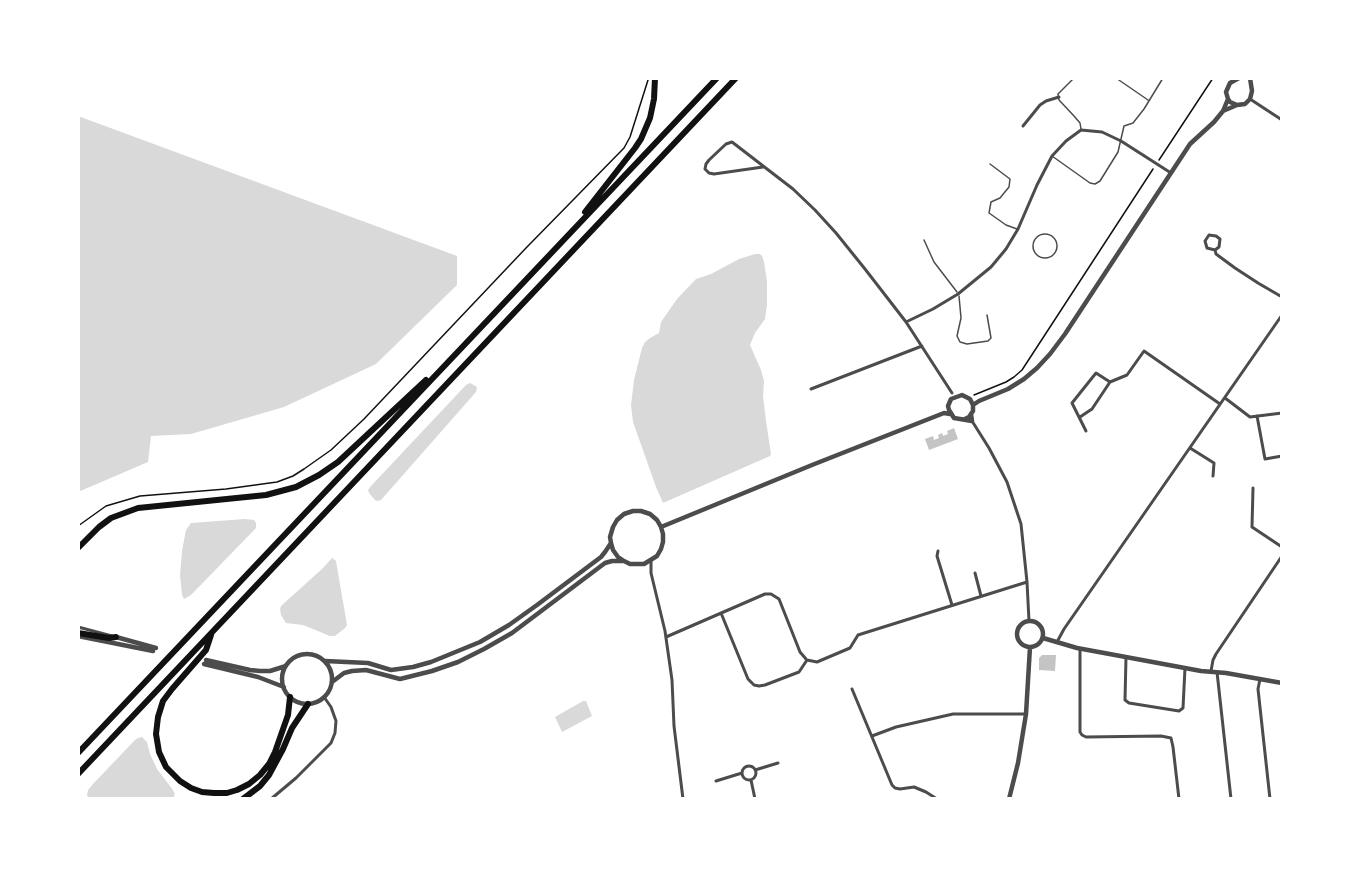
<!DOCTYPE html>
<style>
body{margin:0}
#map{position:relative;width:1360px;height:877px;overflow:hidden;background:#fff;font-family:"Source Sans 3",sans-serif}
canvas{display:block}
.frame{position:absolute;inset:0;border:80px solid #fff;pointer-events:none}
</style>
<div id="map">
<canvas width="1360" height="877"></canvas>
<div class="frame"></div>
</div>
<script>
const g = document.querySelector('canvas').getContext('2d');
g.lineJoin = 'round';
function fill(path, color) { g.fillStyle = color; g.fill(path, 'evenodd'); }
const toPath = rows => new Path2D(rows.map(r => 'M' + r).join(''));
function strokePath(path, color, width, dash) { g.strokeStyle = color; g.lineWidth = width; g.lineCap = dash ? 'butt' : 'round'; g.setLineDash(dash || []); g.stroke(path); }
const water = toPath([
 [78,116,457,256,457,285,376,364,284,407,191,434,151,436,148,462,78,492],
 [755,254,760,254,762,256,764,262,767,281,767,305,765,319,755,333,750,345,761,370,764,381,763,396,766,421,771,454,770,456,663,503,656,487,633,422,631,405,634,380,642,348,645,342,650,338,659,333,661,322,677,299,696,279,711,274,739,259],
 [470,383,477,387,476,392,381,500,377,501,375,500,369,493,368,490,371,486,466,385],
 [245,519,254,520,256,523,256,528,191,595,184,599,182,595,180,575,182,551,186,530,191,523],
 [332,558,336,561,337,567,347,625,345,628,335,636,330,636,303,625,286,623,281,615,280,609,281,606,322,569],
 [583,701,586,701,592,716,562,732,555,717],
 [142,737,147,742,150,754,157,769,173,790,175,795,172,799,89,799,87,795,88,790,93,784,135,740,138,738]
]);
const building = toPath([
 [954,428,958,439,929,450,925,439,933,436,934,440,939,438,938,435,942,433,943,436,948,434,947,431],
 [1042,655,1056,655,1055,671,1039,670,1039,658]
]);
const path = toPath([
 [1159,160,1213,78],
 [974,395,1006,382,1014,377,1022,370,1153,169],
 [78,526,106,506,140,496,226,489,277,482,293,476,304,469,331,450,364,419,526,248,624,148,630,137,648,80]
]);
const service = toPath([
 [1074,78,1058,94,1059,100,1074,116,1080,123,1081,129],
 [1116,78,1148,100],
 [1052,156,1090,183,1095,184,1100,181,1118,152,1124,126,1133,123,1144,109,1163,78],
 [990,164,1010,179,1009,187,1000,198,991,202,989,213,1006,225,1017,229],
 '1033 246a12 12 0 1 1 24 0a12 12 0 1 1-24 0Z',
 [924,240,934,262,957,292],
 [959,296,961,318,957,336,960,342,967,344,988,341,991,338,987,315]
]);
const minor = toPath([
 [1250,99,1282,120],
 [1023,126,1040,105,1046,101,1059,97],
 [763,167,714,174,709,173,705,169,706,164,709,160,726,144,732,142,793,189,815,210,836,233,865,269,906,322,952,393],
 [1215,250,1219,247,1220,239,1216,236,1209,235,1205,241,1207,248,1215,250,1216,254,1235,268,1258,283,1282,297],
 [906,322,933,309,958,294,991,267,1006,249,1018,229,1037,185,1052,156,1066,141,1081,130,1102,132,1121,141,1171,173],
 [811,389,922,346],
 [1225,398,1250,417,1282,413],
 [1257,416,1265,459,1282,456],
 [1080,417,1092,409,1110,382],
 [972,421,989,448,1007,482,1021,524,1027,582,1029,621],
 [1086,431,1072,403,1096,373,1110,382,1127,375,1144,351,1220,404],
 [1190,448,1214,463,1213,476],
 [1253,488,1252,527,1282,547],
 [938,551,937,556,952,605],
 [651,561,651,573,665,631,672,680,674,726,683,799],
 [975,573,981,596],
 [721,613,748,679,754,685,759,686,765,685,799,672,807,660],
 [78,627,112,636],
 [666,637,765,594,771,594,779,599,800,652,806,659],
 [1057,642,1064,629,1282,315],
 [1080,649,1080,732,1082,735,1086,737,1161,736,1171,738,1173,747,1179,799],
 [1126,657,1125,700,1129,703,1179,711,1183,708,1185,668],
 [807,660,817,662,850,648,858,635,1027,582],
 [1211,671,1213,660,1216,654,1282,556],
 [1217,672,1231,799],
 [1260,679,1258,689,1270,799],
 [852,689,892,785,895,788,900,789,914,787,926,792,937,799],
 [872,736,896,727,953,714,1026,714],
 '742 773a7 7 0 1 1 14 0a7 7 0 1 1-14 0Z',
 [755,770,778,763],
 [751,780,755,799],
 [716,781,742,773],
 [271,799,296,778,331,743,335,733,336,721,331,707,324,697]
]);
const tertiary = toPath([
 [1237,105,1230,102,1228,99,1226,92,1230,83,1239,78],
 [1223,111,1237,105,1245,104,1250,99,1252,91,1250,78],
 [973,405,979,401,1008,389,1024,379,1037,368,1050,354,1065,334,1190,144,1214,122,1223,111,1228,99],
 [965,419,969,417,973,411,973,405,970,399,962,395,951,399,948,406,949,410,954,418,972,421,971,414],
 [661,527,812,465,944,413,950,414],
 '1017 634a13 13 0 1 1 26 0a13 13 0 1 1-26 0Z',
 [78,636,153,651],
 [116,637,156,648],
 [1043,638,1077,648,1115,655,1201,671,1226,673,1282,683],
 '282 679a25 25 0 1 1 50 0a25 25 0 1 1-50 0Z',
 [206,660,250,670,260,671,270,671,286,666],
 [325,661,368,663,391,670,413,667,431,662,480,642,509,625,537,605,601,557,605,552,611,543,610,537,613,527,617,520,624,514,633,511,641,511,650,514,657,520,661,527,663,534,663,542,661,549,657,556,644,564,630,564,624,561,618,557,613,550,611,543],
 [204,664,258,677,284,687],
 [332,682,344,673,352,671,366,670,400,679,432,671,458,662,484,649,512,633,605,563,612,561,624,561],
 [1009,799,1018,763,1026,714,1030,647]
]);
const motorway = toPath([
 [585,212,635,148,641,139,650,118,654,99,655,78],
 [78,548,99,527,111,518,138,508,266,495,296,487,319,475,338,462,426,380],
 [78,633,109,638,116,637],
 [211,635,206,650,172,689,163,701,158,717,156,734,159,752,166,767,180,781,191,788,202,792,214,793,227,793,237,790,249,784,260,775,269,764,275,752,288,715,290,697],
 [78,753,717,78],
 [78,774,736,78],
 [243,799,260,786,269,775,283,749,292,728,308,704]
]);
fill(water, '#d9d9d9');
fill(building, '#c4c4c4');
strokePath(path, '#111', 1.5);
strokePath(service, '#4c4c4c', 1.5);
strokePath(minor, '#4c4c4c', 3);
strokePath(tertiary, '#4c4c4c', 4.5);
strokePath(motorway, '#111', 6);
</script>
